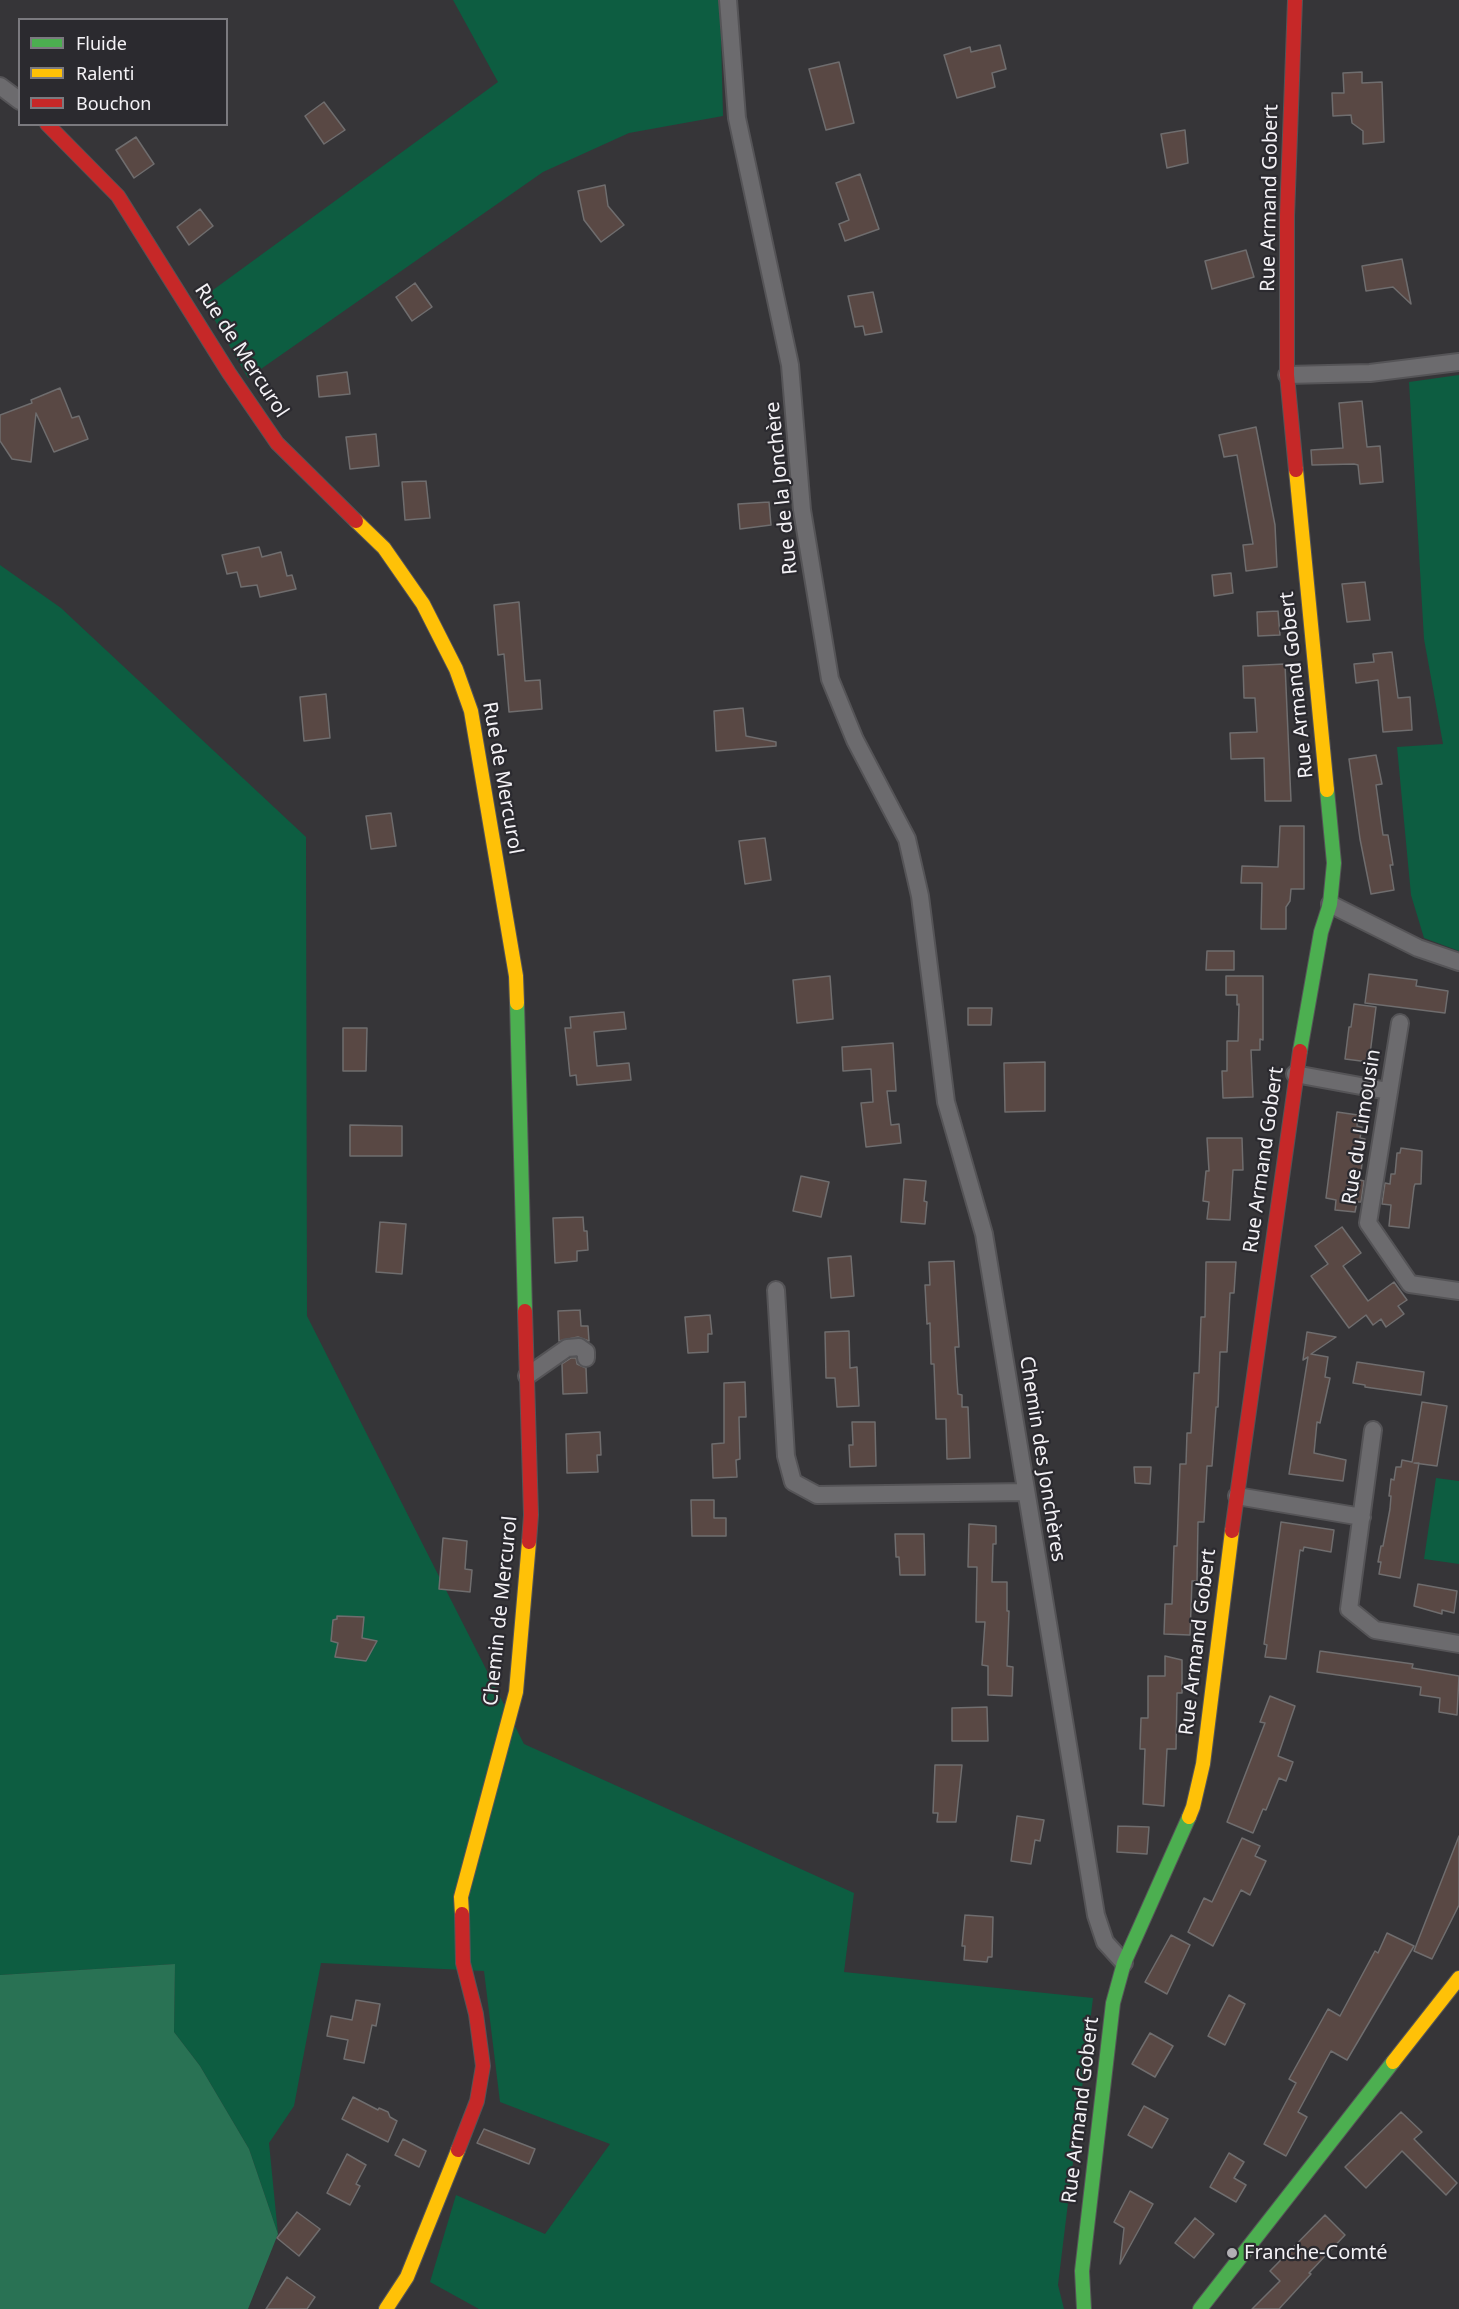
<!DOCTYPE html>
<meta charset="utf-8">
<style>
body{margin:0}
#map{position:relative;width:1459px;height:2309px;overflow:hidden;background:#363538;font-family:"Noto Sans",sans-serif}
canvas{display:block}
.legend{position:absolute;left:18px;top:18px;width:210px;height:108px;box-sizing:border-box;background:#2b2a2f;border:2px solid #7b7a7f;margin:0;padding:8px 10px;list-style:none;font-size:18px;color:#f4f2f6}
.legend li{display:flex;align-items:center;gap:12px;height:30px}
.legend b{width:30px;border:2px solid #7b7a7f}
</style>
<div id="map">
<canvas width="1459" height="2309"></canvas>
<ul class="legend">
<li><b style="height:8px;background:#4caf50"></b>Fluide</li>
<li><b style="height:8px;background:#ffc107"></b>Ralenti</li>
<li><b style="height:8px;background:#c62828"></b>Bouchon</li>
</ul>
</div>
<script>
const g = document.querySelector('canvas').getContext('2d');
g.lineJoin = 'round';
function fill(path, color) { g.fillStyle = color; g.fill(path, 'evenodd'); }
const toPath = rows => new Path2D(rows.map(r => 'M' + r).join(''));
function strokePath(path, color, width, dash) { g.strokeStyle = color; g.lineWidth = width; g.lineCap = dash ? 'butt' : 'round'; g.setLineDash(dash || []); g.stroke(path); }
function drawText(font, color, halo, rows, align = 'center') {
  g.font = font + ' "Noto Sans",sans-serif'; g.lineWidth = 4.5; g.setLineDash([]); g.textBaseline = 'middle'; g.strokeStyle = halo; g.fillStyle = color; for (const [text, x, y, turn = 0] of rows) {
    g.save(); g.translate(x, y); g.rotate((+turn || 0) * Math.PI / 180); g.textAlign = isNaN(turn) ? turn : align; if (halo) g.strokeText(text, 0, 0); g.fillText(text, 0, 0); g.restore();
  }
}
const green = toPath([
 [453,0,720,0,723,116,629,133,543,172,248,378,202,298,498,82],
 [1459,375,1459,951,1424,938,1411,895,1397,747,1443,744,1424,639,1409,382],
 [0,565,61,608,306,837,307,1316,524,1744,854,1893,844,1972,1093,1998,1058,2285,1064,2309,479,2309,430,2282,456,2195,545,2234,610,2144,500,2102,484,1971,321,1963,294,2106,269,2143,278,2234,249,2149,200,2066,174,2032,175,1964,0,1975],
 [1436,1478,1459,1481,1459,1564,1424,1559]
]);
const forest = toPath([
 [175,1964,174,2032,200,2066,249,2149,278,2234,248,2309,0,2309,0,1975]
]);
const building = toPath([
 [1000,45,1006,69,992,73,995,87,957,98,944,55,970,47,971,52,1000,45],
 [839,62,854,123,826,130,809,69,839,62],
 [1362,72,1362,83,1382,82,1384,142,1363,144,1363,131,1352,123,1351,115,1333,116,1332,93,1344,93,1343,73,1362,72],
 [324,102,345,130,324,144,305,116,324,102],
 [1185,130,1188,163,1167,168,1161,134,1185,130],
 [136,137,154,164,134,178,116,150,136,137],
 [860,174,879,229,845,241,839,224,849,220,836,183,860,174],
 [605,185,608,206,624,225,601,242,584,220,578,191,605,185],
 [200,209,213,226,189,245,177,227,200,209],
 [1246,250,1254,277,1212,289,1205,261,1246,250],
 [1402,259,1411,304,1393,287,1366,291,1362,266,1402,259],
 [415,283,432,307,412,321,396,297,415,283],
 [873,292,882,332,865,335,863,326,855,327,848,296,873,292],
 [347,372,350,394,319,397,317,376,347,372],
 [60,388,72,418,79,416,88,439,54,452,36,413,31,462,12,459,0,441,0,415,32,403,31,400,60,388],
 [1362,401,1367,447,1380,446,1383,482,1360,484,1358,465,1354,464,1312,465,1311,450,1343,448,1339,403,1362,401],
 [1256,427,1275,525,1277,567,1246,571,1243,545,1253,544,1237,455,1224,457,1219,435,1256,427],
 [376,434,379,466,350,469,346,437,376,434],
 [426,481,430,518,405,520,402,482,426,481],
 [769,502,771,525,740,529,738,504,769,502],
 [259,547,262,557,281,552,287,576,292,575,296,589,260,597,257,585,241,587,237,572,227,574,222,555,259,547],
 [1231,573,1233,593,1214,596,1212,575,1231,573],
 [1365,582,1370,620,1347,622,1342,584,1365,582],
 [519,602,525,681,540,680,542,709,509,712,504,654,498,655,494,605,519,602],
 [1278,611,1280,635,1258,636,1257,612,1278,611],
 [1392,652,1398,698,1410,697,1412,730,1383,732,1378,680,1356,683,1354,664,1374,662,1373,654,1392,652],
 [1285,664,1291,801,1265,801,1264,758,1231,759,1230,733,1257,732,1255,698,1244,698,1243,666,1285,664],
 [326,694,330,738,304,741,300,697,326,694],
 [743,708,746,736,776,742,776,746,716,751,714,711,743,708],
 [1376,755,1382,784,1376,785,1383,835,1388,835,1393,865,1390,865,1394,890,1371,894,1360,839,1349,759,1376,755],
 [391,813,396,846,371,849,366,816,391,813],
 [1280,826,1304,826,1304,889,1291,889,1290,901,1286,907,1286,929,1261,929,1262,883,1241,883,1242,866,1278,867,1280,826],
 [765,838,771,880,745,884,739,841,765,838],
 [1207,951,1234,951,1234,970,1206,970,1207,951],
 [1369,974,1417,980,1416,986,1448,991,1445,1013,1365,1003,1369,974],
 [830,976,833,1019,797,1023,793,980,830,976],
 [1226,976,1263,976,1263,1040,1260,1039,1260,1050,1251,1050,1253,1097,1223,1098,1222,1071,1227,1071,1227,1041,1238,1041,1239,1004,1237,1005,1237,995,1226,995,1226,976],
 [1354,1004,1376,1007,1369,1062,1345,1059,1349,1027,1351,1027,1354,1004],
 [968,1008,992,1008,991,1025,968,1025,968,1008],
 [624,1012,626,1029,594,1032,597,1066,629,1063,631,1080,577,1085,576,1075,570,1076,567,1046,565,1028,571,1028,570,1017,624,1012],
 [343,1028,367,1028,366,1071,343,1071,343,1028],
 [893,1043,896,1091,887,1091,891,1125,899,1124,901,1143,866,1147,861,1103,873,1102,871,1069,843,1071,842,1047,893,1043],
 [1045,1062,1045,1111,1005,1112,1004,1063,1045,1062],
 [1337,1112,1358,1115,1357,1126,1362,1127,1360,1138,1365,1139,1360,1180,1364,1181,1361,1202,1357,1202,1355,1212,1335,1210,1336,1200,1326,1198,1337,1112],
 [350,1125,402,1126,402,1156,350,1156,350,1125],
 [1207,1138,1242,1138,1243,1170,1233,1170,1230,1220,1207,1219,1209,1202,1203,1201,1206,1171,1209,1171,1207,1138],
 [1401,1148,1422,1151,1421,1184,1415,1184,1414,1187,1409,1228,1389,1226,1391,1205,1382,1204,1385,1183,1390,1184,1391,1174,1395,1174,1397,1153,1400,1153,1401,1148],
 [801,1176,829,1182,821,1217,793,1211,801,1176],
 [904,1179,926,1181,924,1201,927,1202,925,1224,901,1222,904,1179],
 [583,1217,584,1231,587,1231,588,1250,577,1251,577,1261,555,1263,553,1218,583,1217],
 [380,1222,406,1224,402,1274,376,1272,380,1222],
 [1342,1227,1361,1253,1343,1266,1368,1301,1394,1282,1407,1300,1398,1306,1404,1314,1386,1327,1381,1319,1373,1325,1366,1315,1349,1328,1311,1276,1328,1264,1315,1246,1342,1227],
 [851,1256,854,1296,831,1298,828,1258,851,1256],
 [954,1261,959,1347,955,1347,957,1381,958,1394,962,1395,962,1407,968,1407,970,1458,947,1459,946,1419,936,1419,934,1364,931,1364,930,1323,927,1324,925,1285,930,1285,929,1262,954,1261],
 [1206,1262,1236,1262,1234,1293,1230,1293,1227,1352,1220,1352,1218,1407,1216,1407,1212,1466,1207,1466,1204,1522,1198,1522,1197,1581,1192,1581,1190,1635,1164,1634,1165,1604,1172,1604,1174,1546,1177,1546,1180,1464,1186,1464,1187,1433,1191,1433,1194,1373,1199,1373,1201,1317,1205,1317,1206,1262],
 [580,1310,581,1326,588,1326,589,1341,578,1337,559,1341,558,1311,580,1310],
 [710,1315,712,1334,708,1334,708,1352,688,1353,685,1317,710,1315],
 [849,1331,850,1368,857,1367,859,1406,837,1407,835,1378,826,1378,825,1332,849,1331],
 [1307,1332,1336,1337,1311,1354,1328,1357,1325,1377,1330,1378,1320,1423,1317,1422,1314,1453,1346,1460,1343,1481,1289,1474,1308,1357,1303,1360,1307,1332],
 [571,1358,576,1358,577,1364,586,1368,587,1393,563,1394,562,1364,571,1358],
 [1357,1362,1424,1372,1421,1395,1365,1387,1365,1385,1353,1383,1357,1362],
 [745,1382,746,1417,739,1417,740,1459,736,1460,737,1477,713,1478,712,1444,724,1443,724,1383,745,1382],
 [1422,1402,1447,1406,1437,1466,1414,1463,1419,1463,1400,1578,1379,1574,1381,1562,1378,1562,1381,1546,1383,1546,1390,1509,1391,1496,1389,1496,1391,1479,1394,1480,1396,1467,1401,1467,1402,1460,1412,1462,1422,1402],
 [852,1422,875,1422,876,1466,850,1467,849,1445,853,1445,852,1422],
 [600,1432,601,1455,597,1455,598,1472,567,1473,566,1434,600,1432],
 [1134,1467,1151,1467,1150,1484,1135,1483,1134,1467],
 [691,1500,714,1500,714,1518,726,1518,726,1536,692,1536,691,1500],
 [1281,1522,1334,1530,1331,1552,1304,1547,1303,1551,1300,1550,1286,1659,1265,1657,1267,1645,1264,1644,1281,1522],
 [969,1524,996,1526,996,1544,993,1544,992,1582,1007,1582,1007,1611,1009,1611,1007,1666,1013,1667,1012,1696,988,1695,988,1666,982,1665,985,1622,976,1622,977,1567,968,1567,969,1524],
 [895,1534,924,1534,925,1575,900,1575,899,1557,896,1557,895,1534],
 [443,1538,467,1541,465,1569,472,1570,470,1592,439,1589,443,1538],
 [1418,1584,1457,1591,1454,1613,1442,1610,1442,1614,1414,1606,1418,1584],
 [337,1616,364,1617,362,1638,377,1641,366,1661,335,1657,338,1643,331,1641,333,1620,337,1619,337,1616],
 [1320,1651,1413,1664,1412,1668,1459,1676,1457,1715,1439,1712,1440,1698,1420,1695,1421,1687,1317,1672,1320,1651],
 [1165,1656,1182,1660,1182,1693,1177,1693,1176,1749,1167,1749,1164,1806,1143,1804,1145,1749,1140,1749,1141,1718,1148,1718,1148,1676,1165,1676,1165,1656],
 [1270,1696,1295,1706,1278,1756,1293,1762,1286,1781,1279,1778,1266,1810,1263,1809,1253,1833,1227,1822,1265,1723,1260,1722,1270,1696],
 [987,1707,988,1741,952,1741,952,1708,987,1707],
 [935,1765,962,1765,956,1822,937,1822,938,1813,933,1813,935,1765],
 [1017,1816,1044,1820,1040,1841,1035,1840,1031,1864,1011,1861,1017,1816],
 [1118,1826,1149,1827,1147,1854,1117,1852,1118,1826],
 [1459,1836,1459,1905,1432,1959,1414,1951,1459,1836],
 [1242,1838,1260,1846,1255,1856,1266,1861,1250,1895,1241,1890,1213,1946,1188,1932,1204,1898,1212,1902,1242,1838],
 [965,1915,993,1917,992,1957,988,1957,987,1962,964,1960,965,1946,962,1946,965,1915],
 [1387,1933,1414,1946,1347,2060,1331,2051,1298,2112,1307,2117,1286,2156,1264,2144,1296,2083,1289,2079,1328,2009,1340,2016,1375,1951,1378,1953,1387,1933],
 [1171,1935,1190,1945,1167,1994,1145,1982,1171,1935],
 [1229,1995,1245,2004,1225,2045,1208,2036,1229,1995],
 [356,2000,380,2004,376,2026,372,2025,364,2063,344,2059,348,2040,327,2036,331,2016,352,2020,356,2000],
 [1150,2033,1173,2046,1155,2077,1132,2064,1150,2033],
 [353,2097,378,2110,379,2108,388,2112,390,2117,397,2121,388,2142,342,2119,353,2097],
 [1144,2106,1168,2119,1152,2148,1128,2135,1144,2106],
 [1401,2112,1422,2132,1414,2139,1457,2183,1446,2195,1402,2151,1366,2188,1345,2167,1401,2112],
 [484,2129,535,2149,529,2164,477,2143,484,2129],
 [403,2139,426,2151,419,2167,395,2155,403,2139],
 [1229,2153,1244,2162,1234,2178,1246,2185,1236,2202,1210,2187,1229,2153],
 [347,2154,366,2165,356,2184,360,2186,350,2205,327,2193,347,2154],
 [1130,2191,1153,2204,1120,2264,1124,2228,1114,2222,1130,2191],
 [297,2212,320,2229,299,2256,277,2238,297,2212],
 [1325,2215,1345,2235,1309,2273,1311,2274,1279,2309,1252,2309,1280,2281,1270,2271,1325,2215],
 [1195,2218,1214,2234,1194,2258,1175,2243,1195,2218],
 [287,2277,315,2297,307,2309,266,2309,287,2277]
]);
const street = toPath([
 [728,0,737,118,790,365,802,510,830,679,855,740,907,839,920,896,946,1102,984,1234,1096,1915,1105,1942,1124,1963],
 [0,86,20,101],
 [1287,375,1370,373,1459,362],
 [1330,904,1418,948,1459,962],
 [1400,1023,1368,1223,1410,1284,1459,1291],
 [1295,1074,1388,1091],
 [776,1290,786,1456,793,1482,817,1495,1026,1492],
 [527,1376,567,1348,579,1347,586,1352,586,1358],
 [1373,1430,1349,1609,1375,1630,1459,1644],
 [1237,1496,1362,1517]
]);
const fast = toPath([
 [517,1003,525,1311],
 [1300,1051,1321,932,1330,904,1334,863,1327,790],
 [1084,2309,1082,2271,1113,2003,1124,1963,1189,1817],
 [1200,2309,1393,2062]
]);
const slow = toPath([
 [1296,470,1327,790],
 [356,521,384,548,423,604,456,669,471,711,516,976,517,1003],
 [1189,1817,1193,1807,1203,1764,1232,1531],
 [462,1914,461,1897,516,1692,529,1542],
 [1393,2062,1459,1978],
 [386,2309,407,2277,458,2150]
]);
const jam = toPath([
 [1295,0,1287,216,1287,375,1296,470],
 [47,124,118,196,229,373,277,443,356,521],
 [525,1311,531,1515,529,1542],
 [1232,1531,1300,1051],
 [458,2150,477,2101,483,2066,476,2014,463,1963,462,1914]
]);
const markers = [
 [1232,2253,6,"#b2b0b4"]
];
const streetNames = [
 ["Rue Armand Gobert",1270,198,-89],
 ["Rue de Mercurol",241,351,57],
 ["Rue de la Jonchère",782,488,-96],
 ["Rue Armand Gobert",1297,685,-96],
 ["Rue de Mercurol",502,778,80],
 ["Rue du Limousin",1362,1127,-81],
 ["Rue Armand Gobert",1264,1160,-82],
 ["Chemin des Jonchères",1042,1459,81],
 ["Chemin de Mercurol",501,1611,-84],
 ["Rue Armand Gobert",1198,1642,-83],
 ["Rue Armand Gobert",1081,2110,-83]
];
const poiNames = [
 ["Franche-Comté",1244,2253]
];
fill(green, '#0d5d41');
fill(forest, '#297254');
fill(building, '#594844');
strokePath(building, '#6f6d6e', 1.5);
strokePath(street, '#555457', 20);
strokePath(fast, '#555457', 16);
strokePath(slow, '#555457', 16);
strokePath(jam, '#555457', 16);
strokePath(street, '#6c6b6e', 16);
strokePath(fast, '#4caf50', 14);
strokePath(slow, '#ffc107', 14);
strokePath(jam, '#c62828', 14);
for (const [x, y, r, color] of markers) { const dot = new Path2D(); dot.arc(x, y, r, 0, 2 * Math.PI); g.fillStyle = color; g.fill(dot); strokePath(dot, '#2b2a2f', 2); }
drawText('20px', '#f4f2f6', '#2b2a2f', streetNames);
drawText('20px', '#f4f2f6', '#2b2a2f', poiNames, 'left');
</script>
